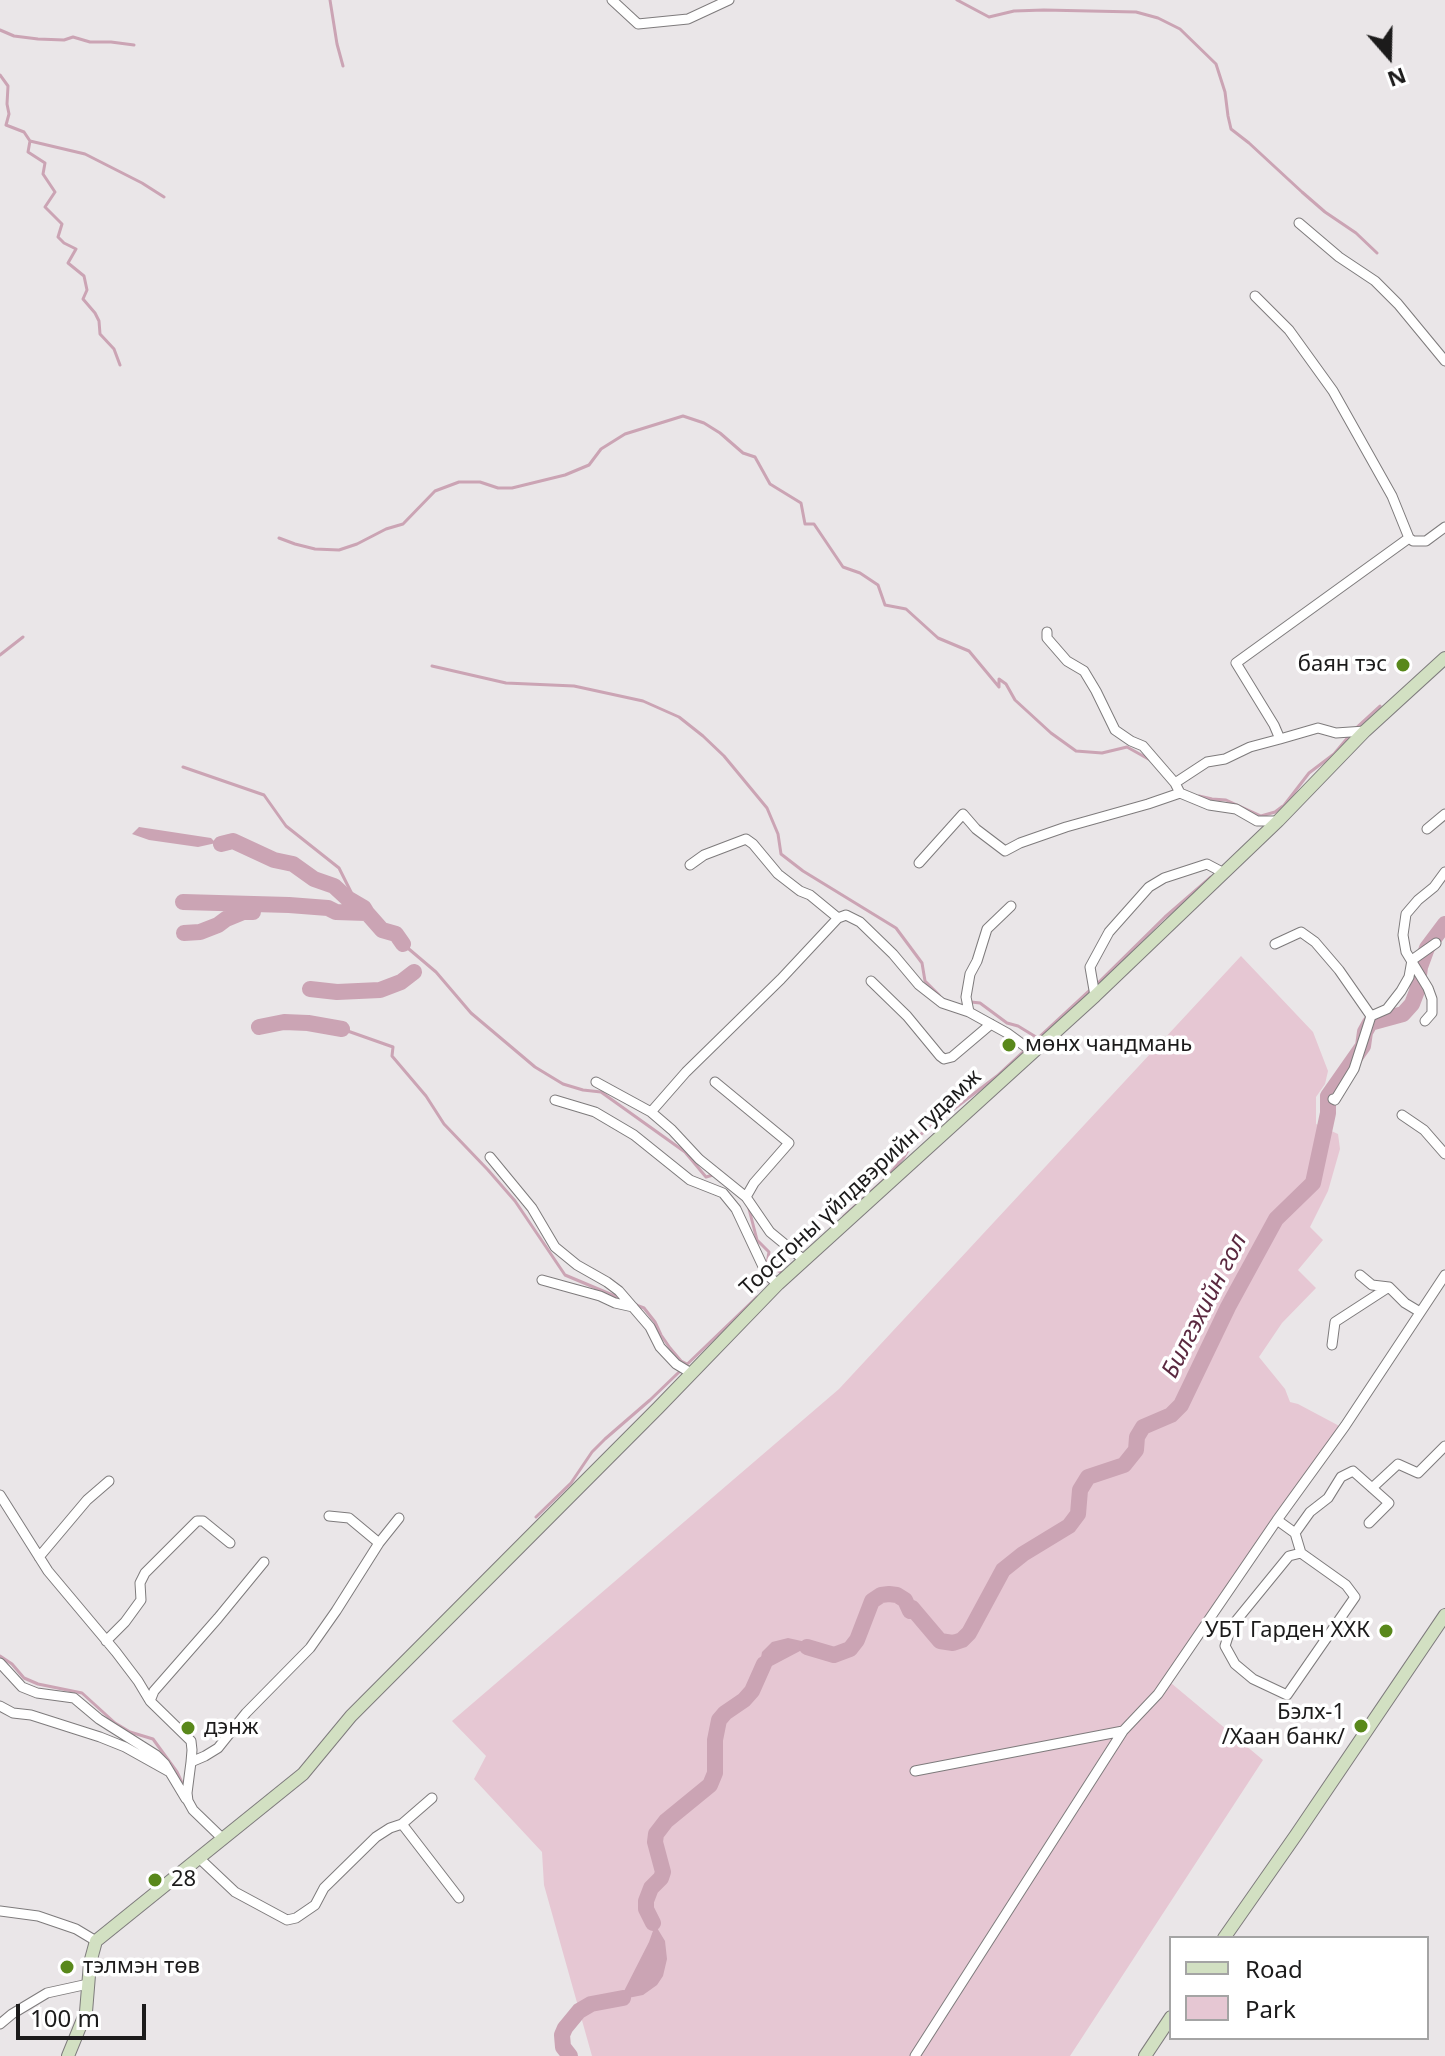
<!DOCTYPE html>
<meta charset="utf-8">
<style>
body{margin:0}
#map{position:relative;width:1445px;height:2056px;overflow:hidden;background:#eae6e8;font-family:"Noto Sans",sans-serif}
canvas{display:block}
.legend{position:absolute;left:1169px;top:1936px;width:260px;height:104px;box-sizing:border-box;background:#fff;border:2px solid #a4a4a4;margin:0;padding:10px 14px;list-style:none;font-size:24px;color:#1c1b1b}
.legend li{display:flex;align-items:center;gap:16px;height:40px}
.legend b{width:40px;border:2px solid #a4a4a4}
.north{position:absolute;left:1349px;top:16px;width:80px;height:80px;-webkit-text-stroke:6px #fff;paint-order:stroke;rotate:160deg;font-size:22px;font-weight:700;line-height:32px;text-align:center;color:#1c1b1b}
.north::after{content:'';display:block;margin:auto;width:28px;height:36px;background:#1c1b1b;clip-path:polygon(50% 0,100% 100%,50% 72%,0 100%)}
.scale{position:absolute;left:16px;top:2004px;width:130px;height:36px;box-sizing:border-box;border:4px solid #1c1b1b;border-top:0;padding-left:10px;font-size:24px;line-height:28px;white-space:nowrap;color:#1c1b1b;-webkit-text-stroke:6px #fff;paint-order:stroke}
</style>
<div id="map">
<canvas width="1445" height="2056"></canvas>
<ul class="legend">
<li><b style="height:10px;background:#d2e0c2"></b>Road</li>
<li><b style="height:22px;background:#e6c7d3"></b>Park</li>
</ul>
<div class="north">N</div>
<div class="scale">100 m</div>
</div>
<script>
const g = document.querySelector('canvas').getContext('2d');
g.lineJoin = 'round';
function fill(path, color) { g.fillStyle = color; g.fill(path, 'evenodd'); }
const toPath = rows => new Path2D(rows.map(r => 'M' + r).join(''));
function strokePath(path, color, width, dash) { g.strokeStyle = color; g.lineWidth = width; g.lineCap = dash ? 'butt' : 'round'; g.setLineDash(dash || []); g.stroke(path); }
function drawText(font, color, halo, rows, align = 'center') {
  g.font = font + ' "Noto Sans",sans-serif'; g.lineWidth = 7; g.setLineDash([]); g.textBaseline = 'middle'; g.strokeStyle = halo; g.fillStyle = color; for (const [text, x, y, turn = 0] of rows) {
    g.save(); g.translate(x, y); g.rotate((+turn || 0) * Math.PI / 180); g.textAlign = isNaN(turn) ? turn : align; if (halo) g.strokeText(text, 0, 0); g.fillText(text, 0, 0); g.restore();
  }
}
const green = toPath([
 [1241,956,1313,1032,1328,1071,1325,1084,1316,1097,1316,1124,1338,1134,1340,1149,1328,1191,1310,1227,1323,1240,1298,1270,1316,1288,1282,1323,1259,1357,1285,1389,1290,1402,1298,1404,1345,1429,1165,1678,1263,1760,1070,2056,592,2056,544,1885,542,1852,474,1779,486,1756,452,1721,839,1389]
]);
const water = toPath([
 [139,827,211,838,216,843,198,847,149,840,132,834],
 [788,1638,806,1642,826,1652,826,1654,809,1649,800,1651,764,1670,758,1682,757,1680,762,1652,772,1642],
 [644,1904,647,1904,648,1913,665,1941,667,1959,663,1976,657,1985,643,1995,603,2003,602,2000,621,1997,649,1942,654,1928,646,1913]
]);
const stream = toPath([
 [330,0,337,44,343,66],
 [957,0,989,17,1014,11,1044,10,1136,12,1158,18,1180,29,1216,64,1225,92,1228,116,1231,129,1249,143,1302,192,1325,212,1356,233,1377,253],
 [0,30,14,36,38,39,64,40,73,37,90,42,111,42,134,45],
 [0,75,8,86,7,104,9,114,6,125,24,132,30,141,28,152,45,163,43,174,55,192,45,207,62,224,58,237,64,243,76,249,68,263,84,276,87,290,83,299,95,313,99,321,100,334,114,349,120,365],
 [30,141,85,154,142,183,164,197],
 [279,538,295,544,315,549,339,550,357,544,386,529,403,524,435,491,459,482,480,482,498,488,512,488,565,475,589,465,601,449,625,434,683,416,704,423,720,433,743,453,755,457,770,484,801,503,805,524,814,524,843,567,860,573,878,585,885,605,906,609,938,638,969,651,999,687,999,679,1006,684,1015,700,1051,733,1076,751,1102,753,1127,747,1152,761],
 [0,655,23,637],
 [432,666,506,683,574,686,643,701,679,717,703,736,724,756,767,808,778,834,781,854,803,871,896,928,922,963,925,981,939,995],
 [1355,729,1380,706],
 [183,767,264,795,286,826,339,868,357,904],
 [1199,796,1212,799,1226,800,1261,816,1275,812,1283,806],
 [1282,808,1309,773,1334,754,1350,735],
 [403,944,436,972,471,1013,535,1067,563,1084,583,1090,601,1092,685,1152,706,1177,713,1175],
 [1097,984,1165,917,1211,877],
 [971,1002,980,1003,1007,1023,1018,1026,1036,1037],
 [342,1029,393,1047,392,1056,426,1096,444,1124,488,1170,515,1201,565,1275,622,1299],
 [748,1205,757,1240,769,1252,767,1264,782,1273],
 [844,1216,886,1178,904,1157,916,1138,997,1076,1091,989],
 [636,1305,644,1308,655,1322,661,1335,670,1348,681,1361,687,1364],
 [536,1517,571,1483,592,1452,605,1439,650,1400,757,1297],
 [0,1656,12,1664,24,1678,38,1684,82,1693,115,1723,130,1732,153,1739,177,1772,184,1787]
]);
const river = toPath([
 [221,844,233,841,274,860,293,864,314,879,334,886,347,898,364,908,367,913],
 [183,902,289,905,328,908,336,912,367,913,382,930,396,934,403,944],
 [184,933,200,932,218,925,226,919,243,912,253,912],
 [310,989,337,992,380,990,401,982,414,972],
 [259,1027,284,1022,308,1023,342,1029],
 [807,1647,834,1655,850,1649,857,1640,872,1601,881,1595,889,1594,897,1595,905,1600,910,1611,912,1608,940,1641,953,1643,962,1640,969,1633,1003,1570,1023,1554,1069,1526,1078,1514,1080,1490,1088,1477,1124,1465,1136,1450,1137,1437,1143,1427,1171,1415,1181,1405,1228,1307,1276,1219,1313,1183,1328,1113,1328,1096,1363,1046,1365,1032,1370,1023,1403,1014,1412,1004,1417,991,1420,967,1427,948,1445,924],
 [653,1923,646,1909,646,1901,651,1888,661,1878,663,1872,655,1842,656,1834,666,1821,710,1785,715,1773,715,1740,719,1720,725,1713,744,1700,752,1691,764,1664],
 [570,2056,563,2047,562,2035,565,2028,579,2011,591,2004,623,1998]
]);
const street = toPath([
 [612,0,638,24,688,19,729,0],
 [1299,223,1339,257,1375,281,1398,304,1445,361],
 [1255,296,1289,330,1333,391,1392,496,1409,538,1413,541,1426,541,1445,527],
 [1047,632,1047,638,1067,661,1084,671,1096,691,1115,730,1131,741,1143,746,1175,783,1180,793,1209,805,1236,809,1257,821,1278,821],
 [1365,731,1336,733,1318,728,1280,739,1274,725,1236,663,1409,538],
 [1175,783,1207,762,1225,759,1250,747,1280,739],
 [1427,829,1445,814],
 [919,863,963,814,976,829,1005,851,1020,843,1066,827,1148,804,1180,793],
 [690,865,704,855,746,839,753,844,778,874,800,891,810,895,838,918],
 [1275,944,1301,932,1315,942,1339,970,1371,1016],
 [871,981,907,1016,940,1056,944,1059,952,1057,991,1024],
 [1095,996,1090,967,1109,932,1149,887,1164,878,1207,864,1224,873],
 [969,1012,966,997,970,974,977,961,987,929,1011,906],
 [1425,1021,1432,1013,1432,999,1428,988,1406,952,1403,935,1406,914,1418,900,1434,887,1445,872],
 [596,1082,651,1112,686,1072,781,979,838,918,846,915,860,922,893,954,919,985,942,1003,969,1012,1007,1033,1033,1052],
 [715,1082,789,1143,754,1183,746,1197],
 [1333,1099,1335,1100,1354,1069,1371,1016,1387,1009,1401,991,1409,977,1412,960,1436,943],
 [555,1100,595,1112,634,1135,690,1180,723,1193,736,1209,767,1275,778,1284],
 [651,1112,672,1130,699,1159,746,1197,770,1232,804,1260],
 [1402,1115,1424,1130,1445,1154],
 [490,1157,532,1208,555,1247,577,1265,607,1282,619,1291,650,1327,660,1347,676,1364,691,1373],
 [1360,1275,1372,1285,1389,1287,1405,1303,1420,1312],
 [542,1280,600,1296,615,1303,633,1307],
 [1332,1345,1335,1322,1389,1287],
 [1372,1488,1398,1464,1418,1473,1445,1446],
 [0,1495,48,1571,116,1652,138,1681,150,1701,191,1741,192,1750,191,1762],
 [329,1516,349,1518,379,1543],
 [1277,1520,1295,1533,1301,1553,1346,1585,1355,1597,1287,1695,1253,1679,1235,1664,1225,1646,1231,1627,1289,1556,1301,1553],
 [1295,1533,1310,1512,1328,1498,1341,1477,1353,1471,1389,1503,1369,1523],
 [39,1557,87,1500,109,1481],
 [106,1641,125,1622,141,1600,140,1583,145,1573,197,1521,203,1521,230,1543],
 [0,1663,22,1687,37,1693,74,1698,99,1719,156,1755,165,1764,186,1799],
 [150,1701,154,1691,218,1618,264,1562],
 [0,1706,13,1713,31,1715,100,1737,125,1747,168,1771],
 [915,1771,1123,1731],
 [402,1824,459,1898],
 [223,1839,193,1810,188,1801,187,1793,191,1762,205,1756,218,1748,246,1713,310,1648,336,1611,379,1543,399,1518],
 [199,1858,235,1892,287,1920,296,1918,315,1905,324,1888,376,1837,390,1828,402,1824,432,1798],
 [0,1911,38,1916,76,1929,96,1941],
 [0,2024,12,2014,47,1993,88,1984],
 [915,2056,1123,1731,1158,1694,1277,1520,1345,1426,1445,1275]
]);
const secondary = toPath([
 [1224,1938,1296,1835,1445,1615],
 [68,2056,86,2012,90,1963,96,1941,303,1774,351,1716,658,1408,778,1284,1095,996,1278,821,1365,731,1445,658],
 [1145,2056,1171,2017]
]);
const markers = [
 [1403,665,8,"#59881b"],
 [1009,1045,8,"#59881b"],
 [1386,1631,8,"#59881b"],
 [1361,1726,8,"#59881b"],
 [188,1728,8,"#59881b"],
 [155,1880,8,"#59881b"],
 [67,1967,8,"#59881b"]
];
const poiNames = [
 ["баян тэс",1387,665,"right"],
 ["мөнх чандмань",1025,1045],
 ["УБТ Гарден ХХК",1370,1631,"right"],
 ["Бэлх-1",1345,1713,"right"],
 ["/Хаан банк/",1345,1738,"right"],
 ["дэнж",204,1728],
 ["28",171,1880],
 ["тэлмэн төв",83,1967]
];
const streetNames = [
 ["Тоосгоны үйлдвэрийн гудамж",861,1183,-43]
];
const waterNames = [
 ["Билгэхийн гол",1205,1306,-63]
];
fill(green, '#e6c7d3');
fill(water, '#cba4b4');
strokePath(stream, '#cba4b4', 3);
strokePath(river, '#cba4b4', 16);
strokePath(street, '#7e7b7c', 11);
strokePath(secondary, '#7e7b7c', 14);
strokePath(street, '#fff', 9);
strokePath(secondary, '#d2e0c2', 12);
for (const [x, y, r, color] of markers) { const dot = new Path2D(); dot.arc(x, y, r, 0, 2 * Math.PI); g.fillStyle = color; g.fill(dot); strokePath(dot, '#fff', 3); }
drawText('22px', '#1c1b1b', '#fff', poiNames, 'left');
drawText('22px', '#1c1b1b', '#fff', streetNames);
drawText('italic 24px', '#5b2940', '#fff', waterNames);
</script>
